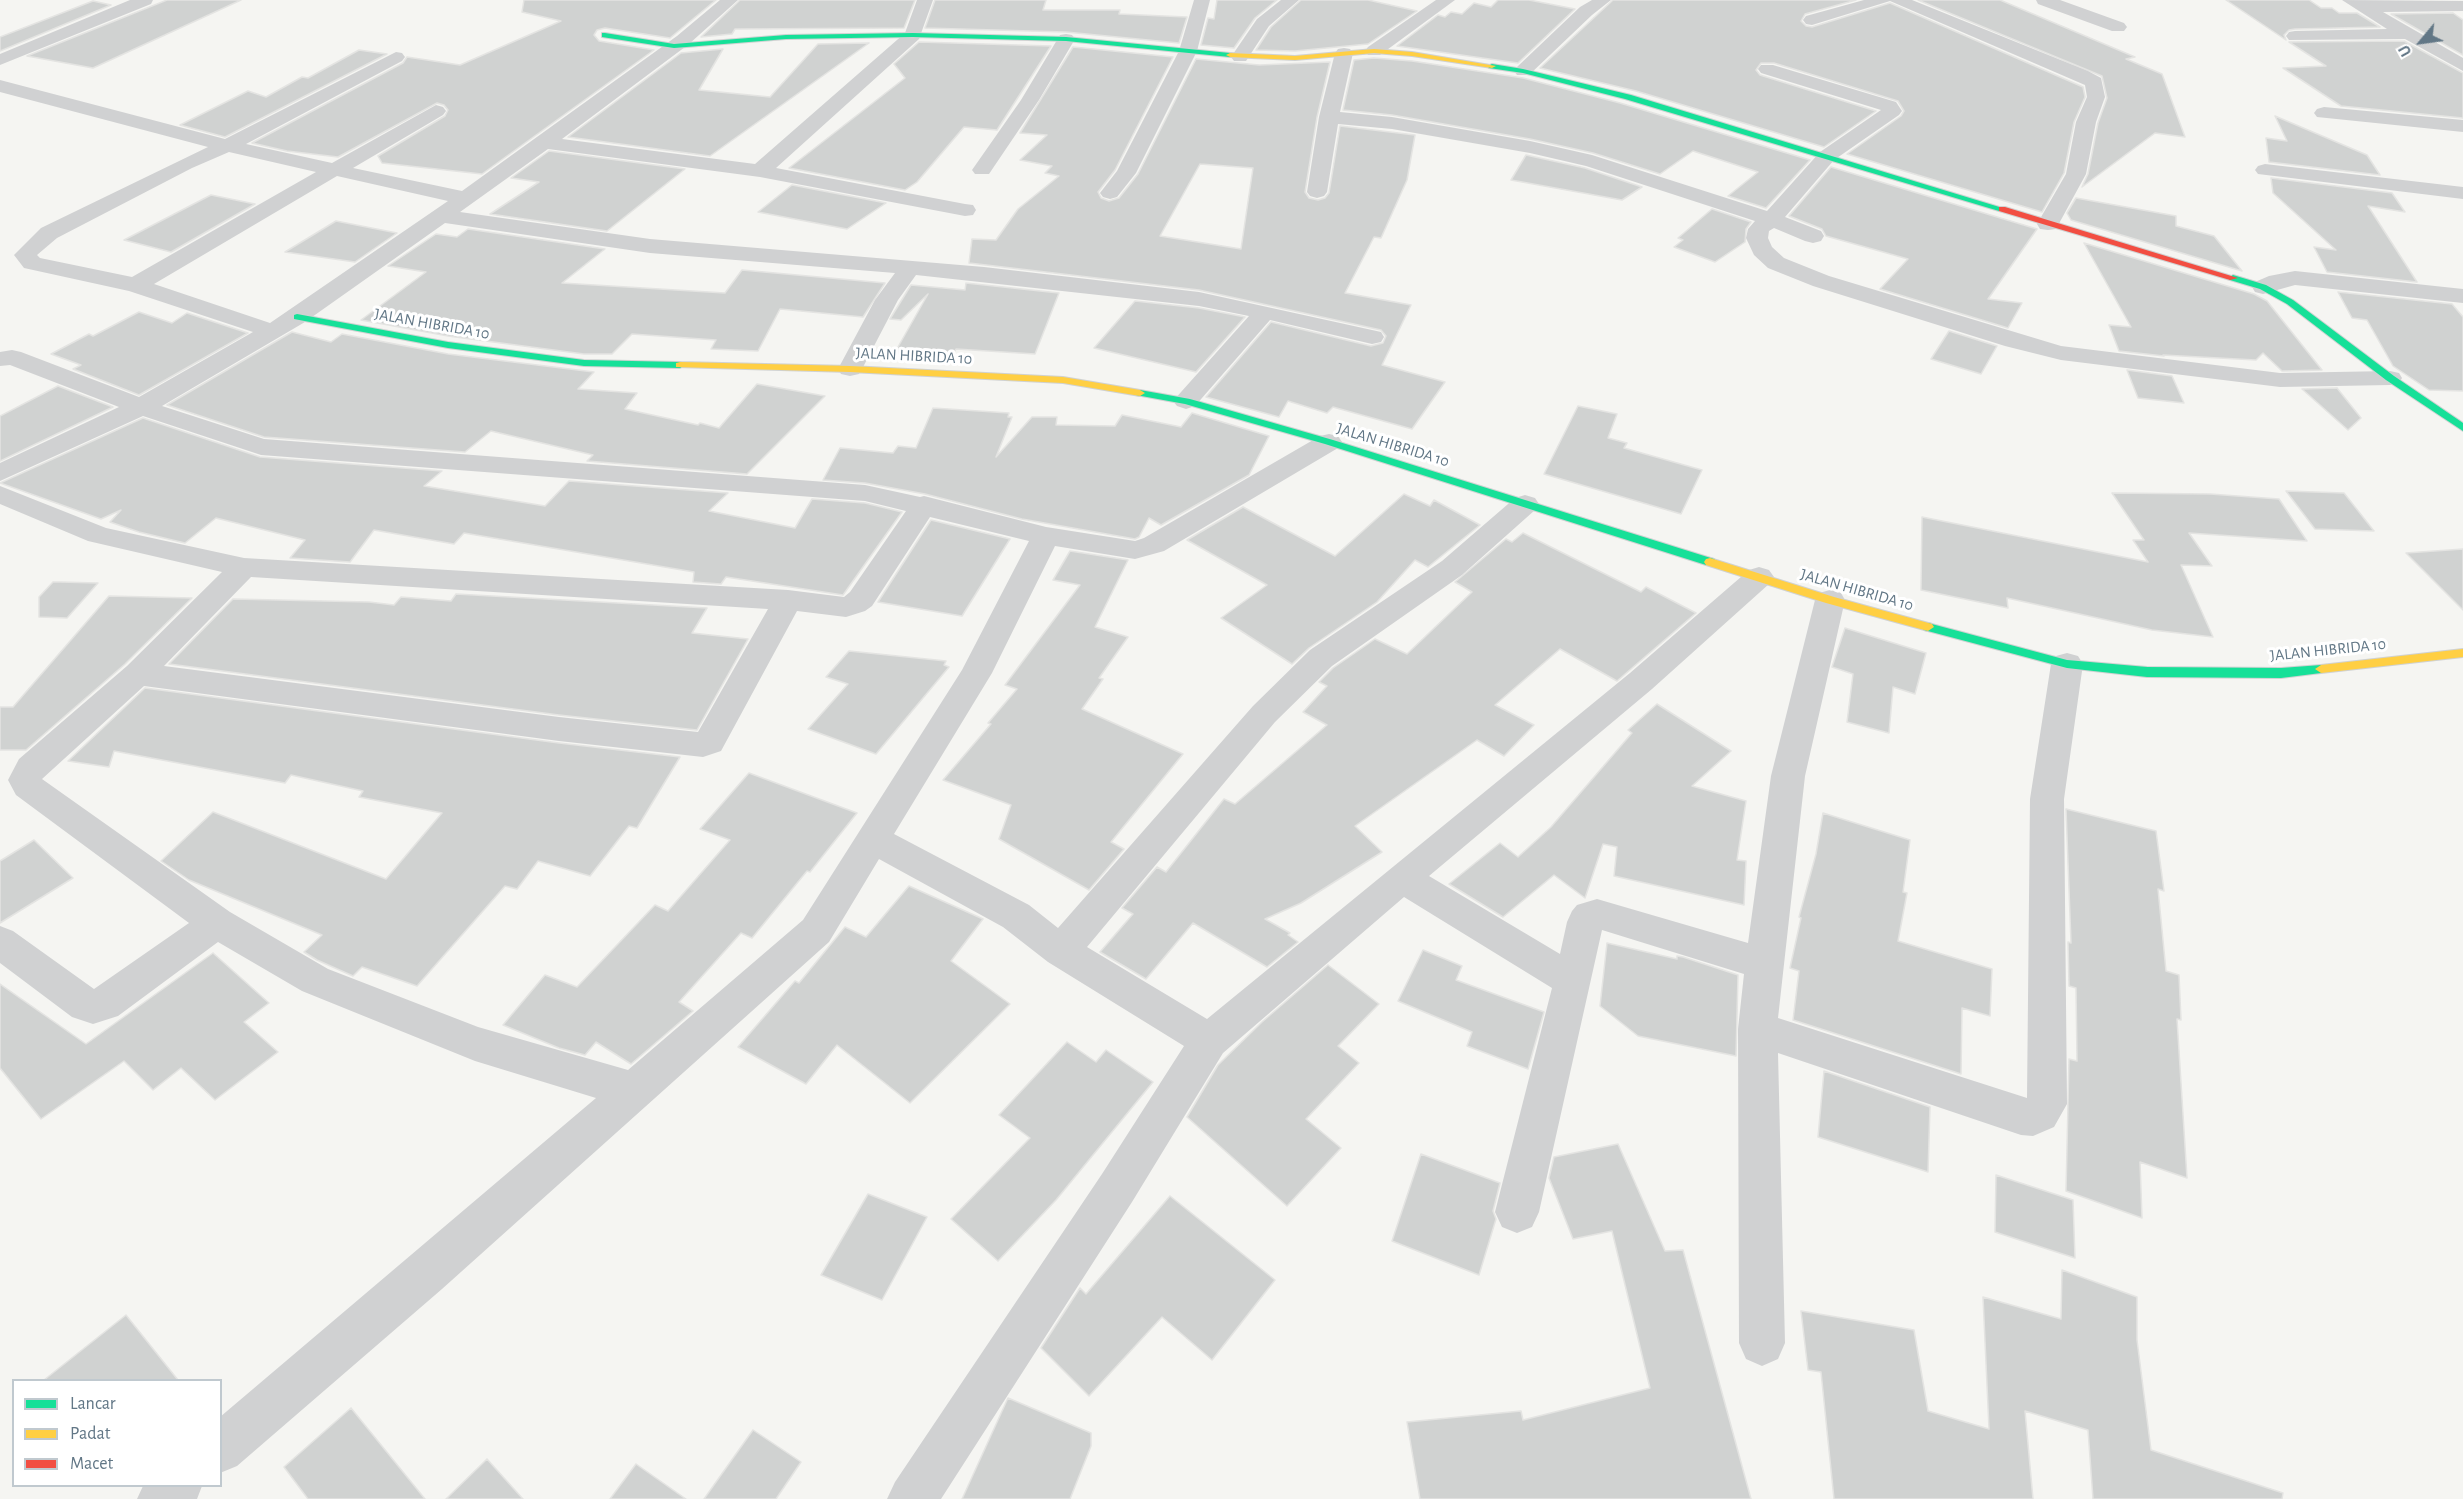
<!DOCTYPE html>
<style>
body{margin:0}
#map{position:relative;width:2463px;height:1499px;overflow:hidden;background:#f5f5f2;font-family:"Alegreya Sans",sans-serif}
canvas{display:block}
.legend{position:absolute;left:12px;top:1379px;width:210px;height:108px;box-sizing:border-box;background:#fff;border:2px solid #c0c9cf;margin:0;padding:8px 10px;list-style:none;font-size:18px;color:#627786}
.legend li{display:flex;align-items:center;gap:12px;height:30px}
.legend b{width:30px;border:2px solid #c0c9cf}
.north{position:absolute;left:2391px;top:12px;width:60px;height:60px;-webkit-text-stroke:4px #fff;paint-order:stroke;rotate:241deg;font-size:16px;font-weight:700;line-height:24px;text-align:center;color:#627786}
.north::after{content:'';display:block;margin:auto;width:21px;height:27px;background:#627786;clip-path:polygon(50% 0,100% 100%,50% 72%,0 100%)}
</style>
<div id="map">
<canvas width="2463" height="1499"></canvas>
<ul class="legend">
<li><b style="height:8px;background:#16e098"></b>Lancar</li>
<li><b style="height:8px;background:#ffcf43"></b>Padat</li>
<li><b style="height:8px;background:#f24e42"></b>Macet</li>
</ul>
<div class="north">U</div>
</div>
<script>
const g = document.querySelector('canvas').getContext('2d');
g.lineJoin = 'round';
function fill(path, color) { g.fillStyle = color; g.fill(path, 'evenodd'); }
const toPath = rows => new Path2D(rows.map(r => 'M' + r).join(''));
function strokePath(path, color, width, dash) { g.strokeStyle = color; g.lineWidth = width; g.lineCap = dash ? 'butt' : 'round'; g.setLineDash(dash || []); g.stroke(path); }
function drawText(font, color, halo, rows, align = 'center') {
  g.font = font + ' "Alegreya Sans",sans-serif'; g.lineWidth = 6; g.setLineDash([]); g.textBaseline = 'middle'; g.strokeStyle = halo; g.fillStyle = color; for (const [text, x, y, turn = 0] of rows) {
    g.save(); g.translate(x, y); g.rotate((+turn || 0) * Math.PI / 180); g.textAlign = isNaN(turn) ? turn : align; if (halo) g.strokeText(text, 0, 0); g.fillText(text, 0, 0); g.restore();
  }
}
const building = toPath([
 [167,0,241,0,93,68,27,56,167,0],
 [524,0,716,0,670,38,605,28,597,30,594,35,599,41,654,50,482,174,382,163,378,156,445,116,448,110,444,105,437,103,338,157,287,151,252,143,403,63,407,57,460,65,561,21,522,12,524,0],
 [740,0,915,0,904,28,735,29,732,34,701,37,740,0],
 [935,0,1046,0,1043,10,1120,10,1119,14,1187,17,1179,43,1066,32,925,28,935,0],
 [1217,0,1277,0,1255,18,1234,48,1201,45,1208,18,1214,19,1217,0],
 [1301,0,1368,0,1417,11,1368,44,1295,51,1256,50,1271,27,1301,0],
 [1498,0,1529,0,1575,9,1518,63,1397,46,1438,15,1445,17,1451,12,1462,14,1474,3,1491,7,1498,0],
 [1613,0,1856,0,1805,14,1801,21,1806,26,1812,27,1890,3,2083,87,2085,97,2074,122,2064,173,2042,212,1847,154,1901,116,1904,111,1898,101,1774,63,1761,63,1756,70,1760,75,1876,111,1824,147,1636,91,1540,68,1613,0],
 [1918,0,2000,0,2135,57,2126,59,2162,74,2185,137,2155,133,2082,187,2088,174,2098,123,2107,98,2102,76,1918,0],
 [2226,0,2309,0,2321,8,2332,8,2339,13,2357,13,2380,27,2295,29,2289,30,2284,35,2286,40,2226,0],
 [93,1,111,5,0,51,0,37,93,1],
 [2453,13,2463,20,2463,55,2391,14,2453,13],
 [2404,41,2463,73,2463,118,2341,106,2283,68,2326,66,2289,42,2404,41],
 [919,42,1051,46,997,130,964,127,917,182,905,190,789,168,905,78,894,64,919,42],
 [869,43,710,156,568,137,681,53,723,49,699,90,770,97,818,44,869,43],
 [1073,47,1173,57,1115,170,1098,192,1101,198,1109,201,1119,198,1138,174,1196,59,1259,65,1330,62,1317,117,1305,192,1309,198,1318,200,1325,198,1329,193,1340,126,1415,135,1407,180,1381,238,1374,237,1345,293,1411,305,1382,365,1445,382,1412,429,1333,407,1327,413,1288,401,1279,417,1206,397,1271,322,1371,346,1383,343,1386,336,1381,330,1199,290,969,263,972,239,996,240,1018,209,1059,176,1045,173,1052,166,1020,160,1047,135,1020,133,1073,47],
 [1200,164,1253,168,1241,249,1160,236,1200,164],
 [359,50,387,54,225,137,180,125,248,91,266,97,302,77,308,78,359,50],
 [1374,58,1412,61,1523,78,1620,103,1810,160,1766,208,1728,196,1758,172,1693,151,1660,174,1593,153,1530,139,1392,115,1343,110,1354,60,1374,58],
 [2275,116,2367,155,2380,175,2269,162,2266,138,2287,141,2275,116],
 [549,151,685,169,607,231,490,214,539,182,511,178,549,151],
 [1526,155,1585,168,1642,187,1622,200,1511,180,1526,155],
 [1831,167,2037,229,1988,299,2022,303,2008,328,1880,289,1908,259,1826,236,1822,229,1789,216,1831,167],
 [2271,178,2392,193,2405,212,2368,206,2417,282,2327,272,2314,247,2336,250,2273,193,2271,178],
 [792,185,886,203,847,229,758,212,792,185],
 [211,195,255,204,171,252,124,240,211,195],
 [2076,198,2176,216,2176,226,2214,236,2242,271,2071,220,2067,213,2076,198],
 [1712,209,1751,222,1746,229,1745,242,1715,262,1674,247,1683,240,1678,238,1712,209],
 [336,221,397,233,355,262,285,252,336,221],
 [468,229,605,249,562,283,725,293,742,270,885,283,863,317,780,309,758,351,711,349,716,340,632,334,612,354,584,354,448,336,361,320,426,272,388,266,436,234,457,237,468,229],
 [2084,243,2254,294,2267,301,2322,370,2282,371,2263,353,2256,360,2163,355,2164,356,2119,351,2109,325,2131,327,2084,243],
 [966,283,1059,293,1035,354,956,349,950,360,894,354,928,294,901,320,890,319,911,285,965,290,966,283],
 [2338,292,2452,304,2463,317,2463,391,2429,390,2393,366,2367,320,2352,318,2338,292],
 [1135,301,1199,308,1245,317,1196,372,1094,348,1135,301],
 [139,312,172,323,187,313,248,333,139,395,73,369,81,365,51,354,89,334,93,336,139,312],
 [1949,331,1997,346,1981,374,1931,359,1949,331],
 [292,332,331,342,342,334,448,354,594,372,578,389,637,393,625,409,698,425,700,423,719,428,757,384,825,396,747,474,587,461,593,455,491,431,465,452,264,437,167,405,292,332],
 [2127,370,2172,376,2184,403,2138,398,2127,370],
 [58,386,113,407,0,461,0,416,58,386],
 [2337,388,2361,418,2348,430,2302,389,2337,388],
 [1578,406,1617,414,1608,438,1627,443,1624,448,1702,470,1681,514,1544,474,1578,406],
 [933,408,1009,413,1008,417,1012,417,996,457,1032,417,1057,417,1056,425,1115,426,1122,415,1181,427,1192,413,1269,436,1249,475,1161,525,1149,518,1139,537,1135,539,1022,519,925,494,865,483,823,480,840,448,893,453,898,446,916,448,933,408],
 [143,418,260,457,442,471,424,486,545,506,569,481,728,493,709,511,795,528,812,499,865,503,902,512,843,595,726,577,721,584,693,582,694,572,464,533,454,544,374,530,350,562,290,558,305,540,216,518,185,543,139,532,110,522,121,510,101,519,0,483,143,418],
 [2286,491,2344,493,2374,531,2315,529,2286,491],
 [2112,493,2210,494,2279,499,2307,541,2189,533,2212,566,2181,565,2213,637,2152,630,2007,598,2008,608,1921,590,1922,517,2148,562,2133,540,2144,540,2112,493],
 [1404,494,1430,506,1434,500,1480,525,1428,567,1415,560,1377,602,1309,648,1292,664,1221,618,1267,585,1187,540,1243,507,1335,556,1404,494],
 [931,520,1010,539,962,616,878,602,931,520],
 [1523,533,1641,592,1646,587,1696,613,1617,681,1560,649,1495,705,1534,725,1504,756,1477,740,1355,826,1382,852,1301,903,1265,919,1290,933,1288,935,1298,942,1267,967,1193,923,1146,979,1100,952,1133,914,1122,908,1157,867,1166,872,1224,799,1235,804,1327,725,1303,712,1327,686,1319,682,1333,668,1375,639,1407,654,1472,592,1455,582,1506,539,1512,542,1523,533],
 [2463,549,2463,610,2406,553,2463,549],
 [1070,551,1128,560,1095,627,1128,637,1099,678,1103,679,1082,709,1183,754,1111,842,1124,849,1089,890,999,839,1011,805,943,780,991,724,988,723,1017,689,1005,685,1080,585,1053,580,1070,551],
 [53,582,60,582,98,583,67,618,39,617,39,597,53,582],
 [456,594,707,608,692,633,748,639,697,730,559,715,169,664,233,599,369,602,394,605,401,597,451,601,456,594],
 [109,596,192,598,125,664,26,750,0,750,0,707,13,707,109,596],
 [1845,628,1926,653,1915,694,1893,687,1889,733,1847,722,1853,674,1832,667,1845,628],
 [849,651,946,661,944,665,949,667,876,754,808,729,848,684,826,677,849,651],
 [145,688,559,743,680,757,637,828,629,826,590,876,538,861,517,889,505,886,417,986,362,967,353,976,317,960,304,952,322,935,189,880,161,861,213,812,386,879,442,813,359,797,363,791,291,775,285,783,114,751,109,767,68,761,145,688],
 [1657,704,1731,751,1692,786,1746,801,1737,860,1746,861,1744,905,1614,876,1617,847,1603,844,1585,898,1554,875,1503,917,1449,884,1500,843,1518,857,1551,827,1632,733,1628,730,1657,704],
 [749,773,857,813,810,872,807,871,752,938,741,933,679,1002,693,1011,631,1064,596,1042,585,1055,559,1048,503,1025,545,975,577,987,655,905,668,911,730,840,700,829,749,773],
 [2066,809,2156,831,2164,891,2158,889,2166,971,2179,975,2181,1020,2177,1019,2187,1178,2140,1162,2142,1218,2066,1191,2069,1059,2077,1061,2076,988,2069,986,2068,942,2071,943,2066,809],
 [1823,813,1910,840,1903,892,1907,893,1898,941,1992,969,1990,1016,1962,1008,1961,1074,1793,1020,1799,971,1790,968,1801,918,1799,917,1816,854,1823,813],
 [34,840,73,878,0,923,0,861,34,840],
 [909,886,983,919,951,961,1010,1004,910,1103,837,1045,806,1084,738,1047,795,981,799,983,845,927,866,937,909,886],
 [1607,943,1677,959,1677,956,1683,957,1738,975,1736,1056,1638,1036,1600,1006,1607,943],
 [1423,950,1462,966,1456,980,1544,1012,1528,1069,1467,1046,1472,1032,1398,1001,1423,950],
 [213,953,269,1003,244,1022,278,1052,215,1100,181,1068,153,1090,124,1061,41,1119,0,1068,0,984,86,1044,213,953],
 [1328,965,1379,1004,1338,1046,1359,1063,1306,1119,1341,1148,1287,1206,1187,1117,1218,1065,1262,1022,1328,965],
 [1067,1042,1096,1062,1106,1050,1153,1082,1056,1200,998,1261,951,1219,1030,1138,999,1115,1067,1042],
 [1824,1071,1930,1107,1928,1172,1818,1137,1824,1071],
 [1618,1144,1665,1251,1683,1250,1751,1499,1420,1499,1407,1422,1521,1411,1523,1420,1650,1388,1612,1231,1573,1239,1549,1178,1554,1157,1618,1144],
 [1421,1154,1500,1183,1493,1211,1496,1219,1479,1275,1392,1241,1421,1154],
 [1996,1175,2073,1200,2075,1258,1995,1232,1996,1175],
 [868,1194,927,1217,882,1300,821,1275,868,1194],
 [1170,1196,1275,1280,1212,1360,1162,1317,1089,1396,1041,1348,1080,1288,1086,1294,1170,1196],
 [2062,1270,2137,1297,2137,1340,2151,1450,2283,1493,2282,1499,2093,1499,2088,1430,2025,1411,2033,1499,1834,1499,1821,1372,1808,1370,1801,1311,1914,1330,1928,1411,1989,1429,1983,1297,2061,1319,2062,1270],
 [126,1315,178,1380,44,1380,126,1315],
 [1008,1398,1091,1433,1091,1446,1070,1499,962,1499,1008,1398],
 [351,1408,425,1499,308,1499,284,1467,351,1408],
 [753,1430,801,1462,776,1499,704,1499,753,1430],
 [487,1459,523,1499,446,1499,487,1459],
 [636,1464,686,1499,610,1499,636,1464]
]);
const street = toPath([
 [130,0,153,0,151,4,0,65,0,54,130,0],
 [720,0,738,0,689,44,562,139,755,164,905,33,917,0,933,0,919,39,776,168,965,204,973,205,976,210,973,215,965,216,760,177,548,149,460,212,650,239,984,267,1199,292,1372,330,1381,332,1384,337,1381,342,1372,344,1270,320,1195,406,1186,409,1177,406,1173,401,1249,316,1199,306,916,275,898,300,862,369,859,374,850,376,841,374,838,369,875,300,895,273,650,253,445,223,305,322,162,406,264,439,865,485,920,497,924,496,1046,527,1135,541,1144,538,1320,436,1329,434,1338,436,1342,442,1338,448,1164,551,1135,559,1055,546,992,673,894,834,1029,905,1058,928,1253,706,1310,650,1442,561,1515,498,1525,495,1535,498,1539,504,1535,510,1462,575,1332,666,1275,722,1087,947,1207,1019,1630,673,1749,570,1759,567,1769,570,1774,577,1769,584,1652,689,1429,876,1560,954,1567,922,1572,911,1577,905,1597,899,1748,943,1771,776,1815,600,1819,593,1830,590,1841,593,1845,600,1805,776,1778,1018,2027,1098,2030,799,2051,664,2056,656,2067,653,2078,656,2083,664,2064,799,2067,1104,2054,1127,2033,1136,2021,1135,1778,1053,1785,1343,1778,1359,1762,1366,1746,1359,1739,1343,1738,1029,1744,974,1602,930,1539,1212,1532,1227,1517,1233,1502,1227,1495,1212,1552,988,1404,897,1223,1053,1132,1202,941,1499,887,1499,895,1482,1102,1174,1184,1046,1048,962,1003,927,879,859,829,942,442,1289,237,1466,220,1473,220,1417,596,1098,475,1061,302,991,218,942,118,1016,93,1024,72,1017,0,963,0,926,13,931,94,989,189,923,16,795,8,780,19,759,127,666,222,572,88,541,0,504,0,486,106,528,244,558,788,590,844,597,850,592,906,511,865,501,261,455,143,416,0,481,0,463,119,407,10,365,0,366,0,352,12,350,21,352,139,397,253,332,129,291,24,268,14,255,41,228,208,147,0,92,0,80,225,139,396,52,402,53,405,57,402,61,246,144,332,163,436,105,443,107,446,111,443,115,353,168,462,191,677,36,720,0],
 [229,152,316,172,132,277,40,258,37,255,57,238,192,168,229,152],
 [337,176,448,201,270,323,154,284,337,176],
 [930,517,1029,541,962,670,803,920,628,1070,478,1027,328,969,230,912,42,779,144,686,559,741,703,757,721,751,797,611,846,617,865,611,872,606,930,517],
 [251,577,768,609,698,732,559,717,164,666,251,577],
 [1194,0,1210,0,1197,51,1136,173,1117,197,1110,199,1103,197,1100,193,1117,171,1179,51,1194,0],
 [1281,0,1299,0,1269,26,1246,61,1234,61,1231,57,1257,19,1281,0],
 [1436,0,1455,0,1380,55,1368,55,1365,51,1368,47,1436,0],
 [1592,0,1611,0,1592,15,1529,75,1517,75,1514,71,1517,67,1580,7,1592,0],
 [1864,0,1912,0,2088,71,2101,78,2105,97,2096,122,2086,174,2056,229,2048,230,2040,229,2037,224,2066,174,2076,122,2087,97,2085,85,1890,1,1812,25,1806,24,1803,20,1806,16,1864,0],
 [2036,0,2060,0,2124,23,2127,27,2124,31,2112,31,2038,4,2036,0],
 [2342,0,2463,1,2463,11,2383,12,2463,58,2463,71,2405,39,2289,40,2286,36,2289,32,2295,31,2387,29,2342,0],
 [1066,34,1072,35,1075,39,1039,100,989,174,975,174,972,170,1021,100,1060,35,1066,34],
 [1344,48,1350,49,1353,53,1340,112,1392,117,1530,141,1592,155,1767,211,1820,152,1881,110,1761,73,1758,69,1761,65,1773,65,1896,102,1902,111,1899,115,1834,160,1785,217,1821,231,1824,236,1821,241,1813,243,1805,241,1774,228,1769,231,1768,238,1772,247,1784,258,1829,276,2061,346,2280,373,2390,371,2399,373,2402,378,2399,383,2390,385,2280,387,2061,360,2005,346,1813,286,1768,268,1754,255,1746,238,1748,229,1755,221,1586,166,1530,153,1392,129,1338,124,1327,192,1324,196,1317,198,1310,196,1307,192,1319,117,1335,53,1338,49,1344,48],
 [2324,107,2463,120,2463,132,2317,117,2314,113,2317,109,2324,107],
 [2265,164,2463,187,2463,199,2258,174,2255,170,2258,166,2265,164],
 [2295,271,2463,289,2463,303,2295,285,2263,294,2255,292,2252,287,2255,282,2269,276,2295,271],
 [143,1486,202,1486,197,1499,137,1499,143,1486]
]);
const fast = toPath([
 [605,33,674,44,786,35,913,33,1066,37,1230,53,1234,55,1230,57,1066,41,913,37,786,39,674,48,602,37,602,33,605,33],
 [1492,64,1523,69,1631,95,2006,209,1999,211,1625,99,1523,73,1489,68,1488,66,1492,64],
 [2233,275,2266,285,2293,300,2394,376,2463,423,2463,431,2386,380,2287,304,2260,289,2230,280,2228,278,2233,275],
 [297,314,448,342,584,360,680,362,685,365,680,368,584,366,448,348,294,319,294,315,297,314],
 [1140,390,1190,399,1333,440,1714,559,1716,562,1714,565,1706,565,1325,444,1185,404,1136,395,1136,391,1140,390],
 [1928,623,2067,660,2147,667,2281,668,2321,665,2327,669,2321,673,2281,678,2147,677,2067,668,1924,630,1922,627,1924,624,1928,623]
]);
const slow = toPath([
 [1374,49,1412,52,1496,66,1492,68,1412,56,1374,53,1295,60,1230,57,1226,55,1230,53,1295,56,1374,49],
 [680,362,850,366,1063,377,1140,390,1145,393,1140,396,1063,383,850,372,676,367,676,363,680,362],
 [1710,558,1834,597,1932,624,1934,627,1928,631,1826,603,1706,565,1704,562,1706,559,1710,558],
 [2463,649,2463,657,2321,673,2315,669,2321,665,2463,649]
]);
const jam = toPath([
 [1999,207,2005,207,2238,278,2230,280,1999,211,1999,207]
]);
const streetNames = [
 ["JALAN HIBRIDA 10",432,324,10],
 ["JALAN HIBRIDA 10",914,356,3],
 ["JALAN HIBRIDA 10",1393,445,17],
 ["JALAN HIBRIDA 10",1857,590,16],
 ["JALAN HIBRIDA 10",2328,650,-6]
];
fill(building, '#d0d2d1');
strokePath(building, '#e4e4e2', 1.5);
strokePath(fast, '#d0d2d2', 2);
strokePath(slow, '#d0d2d2', 2);
strokePath(jam, '#d0d2d2', 2);
fill(street, '#d0d1d2');
fill(fast, '#16e098');
fill(slow, '#ffcf43');
fill(jam, '#f24e42');
drawText('16px', '#627786', '#fff', streetNames);
</script>
